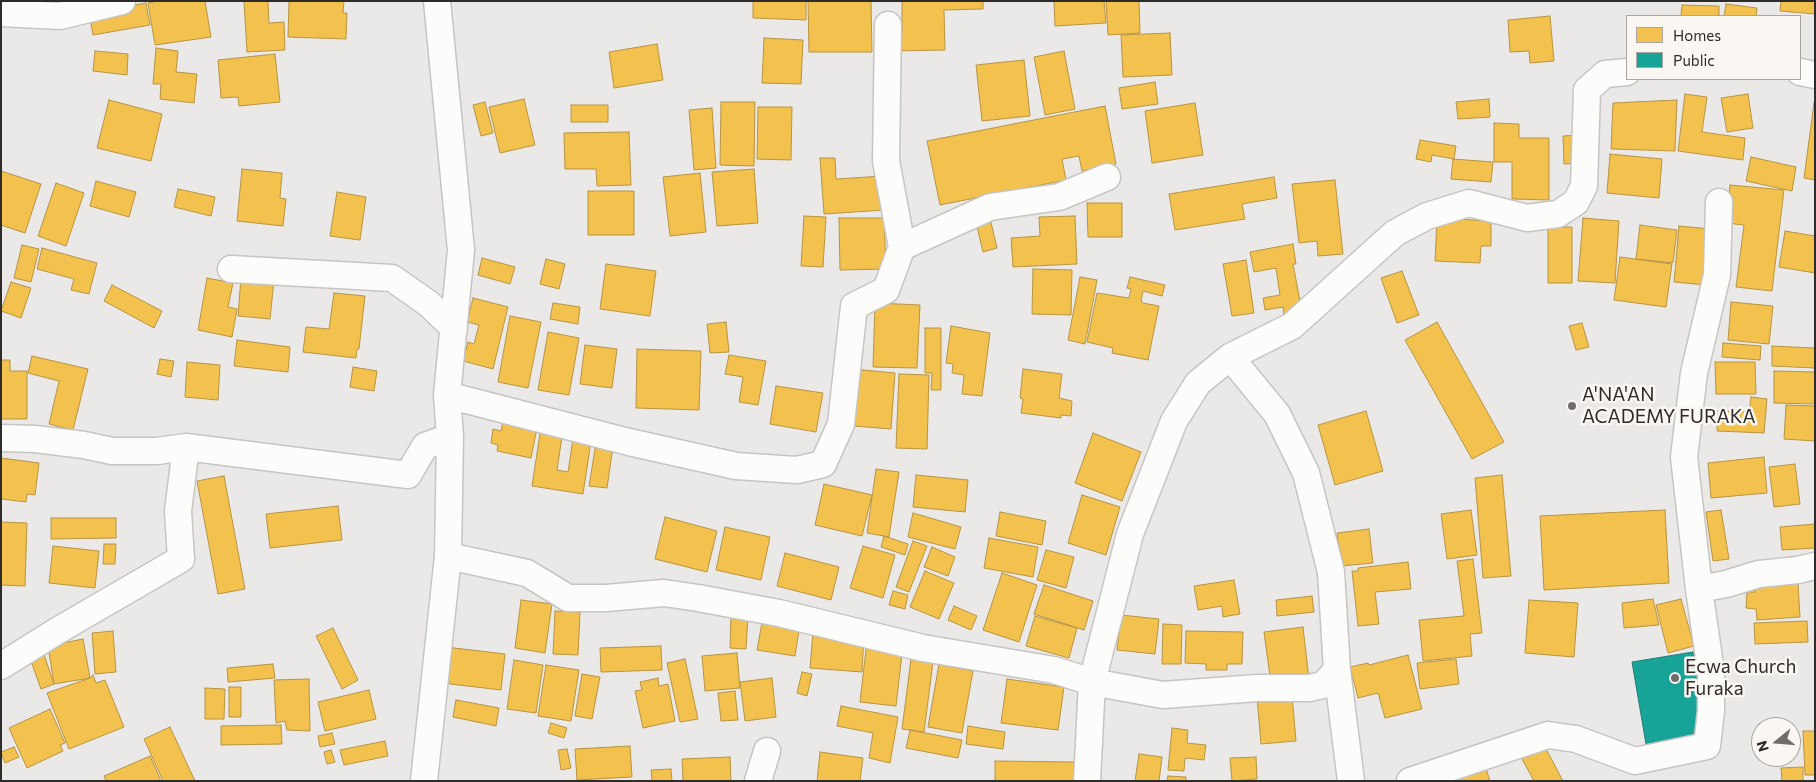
<!DOCTYPE html>
<style>
body{margin:0}
#map{position:relative;width:1816px;height:782px;overflow:hidden;background:#ebe9e7;font-family:Commissioner,sans-serif}
canvas{display:block}
.frame{position:absolute;inset:0;border:2px solid #2d2c2a;pointer-events:none}
.legend{position:absolute;left:1626px;top:15px;width:175px;height:65px;box-sizing:border-box;background:#faf6f2;border:1px solid #a8a5a2;margin:0;padding:6px 9px;list-style:none;font-size:15px;color:#2d2c2a}
.legend li{display:flex;align-items:center;gap:10px;height:25px}
.legend b{width:25px;border:1px solid #a8a5a2}
.north{position:absolute;left:1751px;top:717px;width:50px;height:50px;box-sizing:border-box;background:#faf6f2;border:1px solid #a8a5a2;border-radius:50%;rotate:253deg;font-size:14px;font-weight:700;line-height:20px;text-align:center;color:#2d2c2a}
.north::after{content:'';display:block;margin:auto;width:18px;height:22px;background:#706e6c;clip-path:polygon(50% 0,100% 100%,50% 72%,0 100%)}
</style>
<div id="map">
<canvas width="1816" height="782"></canvas>
<div class="frame"></div>
<ul class="legend">
<li><b style="height:14px;background:#f2c14e"></b>Homes</li>
<li><b style="height:14px;background:#17a398"></b>Public</li>
</ul>
<div class="north">N</div>
</div>
<script>
const g = document.querySelector('canvas').getContext('2d');
g.lineJoin = 'round';
function fill(path, color) { g.fillStyle = color; g.fill(path, 'evenodd'); }
const toPath = rows => new Path2D(rows.map(r => 'M' + r).join(''));
function strokePath(path, color, width, dash) { g.strokeStyle = color; g.lineWidth = width; g.lineCap = dash ? 'butt' : 'round'; g.setLineDash(dash || []); g.stroke(path); }
function drawText(font, color, halo, rows, align = 'center') {
  g.font = font + ' Commissioner,sans-serif'; g.lineWidth = 5; g.setLineDash([]); g.textBaseline = 'middle'; g.strokeStyle = halo; g.fillStyle = color; for (const [text, x, y, turn = 0] of rows) {
    g.save(); g.translate(x, y); g.rotate((+turn || 0) * Math.PI / 180); g.textAlign = isNaN(turn) ? turn : align; if (halo) g.strokeText(text, 0, 0); g.fillText(text, 0, 0); g.restore();
  }
}
const homes = toPath([
 [158,1,205,1,211,37,155,45,148,3,158,1],
 [244,1,268,1,269,23,284,22,285,50,247,52,244,1],
 [289,1,344,1,343,13,347,13,346,39,288,37,289,1],
 [753,1,806,1,806,20,753,18,753,1],
 [808,1,871,1,872,52,809,52,808,1],
 [902,1,983,1,983,9,944,10,945,50,893,51,893,35,902,35,902,1],
 [1054,1,1104,1,1106,23,1055,26,1054,1],
 [1106,1,1139,1,1140,33,1108,35,1106,1],
 [1781,1,1815,1,1815,14,1780,11,1781,1],
 [146,3,150,25,93,35,89,13,146,3],
 [1726,4,1757,8,1756,16,1724,16,1726,4],
 [1682,5,1719,6,1719,16,1681,16,1682,5],
 [1550,16,1554,61,1530,63,1529,51,1510,52,1508,20,1550,16],
 [1170,33,1172,75,1123,77,1121,35,1170,33],
 [764,38,803,40,801,84,762,83,764,38],
 [657,44,663,80,614,88,609,52,657,44],
 [156,48,178,51,176,72,197,74,194,103,160,99,161,84,153,84,156,48],
 [95,51,128,54,127,75,93,71,95,51],
 [1064,51,1075,109,1045,115,1034,57,1064,51],
 [275,54,280,102,239,106,238,97,221,98,218,60,275,54],
 [1024,60,1030,116,982,121,976,65,1024,60],
 [1155,82,1158,104,1122,109,1119,88,1155,82],
 [1685,94,1707,97,1702,132,1745,138,1743,160,1678,151,1685,94],
 [1748,94,1753,128,1727,132,1721,98,1748,94],
 [524,99,535,145,500,153,489,107,524,99],
 [1489,99,1490,117,1458,119,1456,102,1489,99],
 [109,100,162,114,151,161,97,148,109,100],
 [1677,100,1675,151,1611,149,1613,103,1677,100],
 [485,102,493,133,481,136,473,105,485,102],
 [721,102,755,102,754,166,720,165,721,102],
 [1195,103,1203,155,1152,163,1145,111,1195,103],
 [1814,103,1815,103,1815,180,1804,178,1814,103],
 [571,105,608,105,608,122,571,122,571,105],
 [1105,106,1116,164,1082,171,1079,156,1062,159,1066,180,940,205,927,141,1105,106],
 [758,107,792,107,791,160,757,159,758,107],
 [712,108,716,168,694,170,689,110,712,108],
 [1494,123,1519,124,1519,138,1549,138,1549,200,1512,199,1512,162,1494,162,1494,123],
 [629,132,631,185,597,186,596,169,565,169,564,133,629,132],
 [1580,135,1582,163,1564,164,1563,136,1580,135],
 [1420,140,1456,146,1454,159,1432,155,1431,162,1416,159,1420,140],
 [1610,154,1662,159,1659,198,1607,193,1610,154],
 [1751,157,1796,167,1792,191,1746,181,1751,157],
 [820,158,835,158,836,179,883,176,885,210,824,214,820,158],
 [1453,159,1493,162,1491,182,1451,179,1453,159],
 [242,169,282,173,280,198,286,199,283,226,237,221,242,169],
 [754,169,758,223,717,226,712,172,754,169],
 [1,171,41,184,25,233,1,225,1,171],
 [700,173,706,232,670,236,663,177,700,173],
 [1274,177,1277,198,1242,204,1245,219,1175,230,1169,194,1274,177],
 [1335,180,1343,254,1318,256,1317,241,1299,243,1292,184,1335,180],
 [96,181,136,192,129,217,90,206,96,181],
 [56,183,84,193,66,246,38,236,56,183],
 [1730,185,1784,190,1772,291,1736,287,1744,225,1726,223,1730,185],
 [178,189,215,197,211,216,174,207,178,189],
 [588,191,634,191,634,235,588,235,588,191],
 [337,192,366,197,360,240,330,236,337,192],
 [1087,203,1122,203,1122,237,1088,237,1087,203],
 [804,216,826,217,823,267,801,266,804,216],
 [1075,216,1077,264,1013,267,1011,238,1040,236,1039,217,1075,216],
 [839,218,884,218,886,269,840,270,839,218],
 [990,218,997,248,983,252,976,222,990,218],
 [1437,218,1491,221,1491,246,1481,246,1480,263,1435,261,1437,218],
 [1583,218,1619,221,1615,283,1578,281,1583,218],
 [1640,225,1677,230,1673,263,1636,259,1640,225],
 [1679,226,1711,229,1706,285,1674,282,1679,226],
 [1548,227,1572,227,1572,283,1548,283,1548,227],
 [1785,231,1815,236,1815,273,1779,267,1785,231],
 [1293,244,1296,264,1293,264,1302,312,1284,315,1283,307,1265,310,1263,298,1280,295,1276,268,1254,272,1250,252,1293,244],
 [22,245,39,249,31,282,14,278,22,245],
 [42,248,97,263,89,294,71,290,74,279,37,269,42,248],
 [1620,257,1672,264,1666,307,1614,300,1620,257],
 [482,258,515,267,510,284,478,275,482,258],
 [546,259,565,264,559,289,540,284,546,259],
 [1246,260,1254,313,1232,316,1223,264,1246,260],
 [606,264,656,271,650,316,600,309,606,264],
 [1033,269,1072,270,1071,315,1032,314,1033,269],
 [1402,271,1419,315,1397,323,1381,278,1402,271],
 [1080,277,1097,280,1085,344,1068,340,1080,277],
 [1130,277,1165,285,1162,296,1143,291,1141,301,1143,303,1159,306,1148,360,1112,353,1113,348,1087,342,1097,293,1129,298,1131,289,1127,288,1130,277],
 [207,278,233,283,228,307,237,309,232,337,198,330,207,278],
 [241,278,274,280,270,319,238,316,241,278],
 [11,282,31,288,21,318,1,311,11,282],
 [112,285,162,311,154,328,104,301,112,285],
 [334,293,365,296,359,349,357,349,356,358,303,352,306,327,329,329,334,293],
 [473,298,508,307,493,369,463,361,468,342,474,344,479,325,467,322,473,298],
 [1731,302,1773,306,1769,344,1728,340,1731,302],
 [553,303,580,307,578,324,550,319,553,303],
 [875,303,920,305,917,368,873,367,875,303],
 [510,316,541,322,528,388,498,382,510,316],
 [726,322,729,352,710,353,707,324,726,322],
 [1437,322,1504,442,1472,459,1405,340,1437,322],
 [1582,323,1589,347,1576,350,1569,326,1582,323],
 [951,326,990,333,982,396,962,394,964,375,952,373,953,364,946,363,951,326],
 [925,328,941,328,941,390,931,390,932,373,925,373,925,328],
 [548,332,579,338,569,395,538,390,548,332],
 [237,340,290,347,288,372,234,366,237,340],
 [1723,343,1761,346,1760,360,1722,357,1723,343],
 [585,345,617,349,612,388,580,384,585,345],
 [1772,346,1815,348,1815,368,1772,366,1772,346],
 [637,349,701,351,699,410,636,408,637,349],
 [729,355,766,361,758,405,739,402,743,377,725,374,729,355],
 [32,356,88,369,73,430,49,424,59,381,28,373,32,356],
 [160,359,174,361,171,377,157,374,160,359],
 [1,360,10,360,10,371,27,371,27,419,1,419,1,360],
 [187,362,220,365,218,400,185,397,187,362],
 [1715,362,1755,362,1756,394,1716,394,1715,362],
 [353,367,377,371,374,391,350,387,353,367],
 [853,369,895,373,891,429,854,426,857,394,853,369],
 [1023,369,1062,374,1059,398,1072,401,1071,416,1061,415,1061,418,1021,413,1023,399,1020,398,1023,369],
 [1774,371,1815,372,1815,404,1774,403,1774,371],
 [899,374,929,375,927,449,896,448,899,374],
 [776,386,823,393,816,432,770,424,776,386],
 [1751,397,1767,399,1764,433,1717,431,1717,411,1749,412,1751,397],
 [1786,405,1815,406,1815,441,1784,439,1786,405],
 [1366,411,1383,471,1335,485,1318,425,1366,411],
 [504,416,538,423,531,458,497,451,498,445,491,443,493,429,501,431,504,416],
 [541,427,563,430,557,470,568,472,574,432,592,435,583,494,532,486,541,427],
 [1093,433,1141,452,1122,501,1075,483,1093,433],
 [596,443,613,446,607,488,589,486,596,443],
 [1764,457,1767,493,1711,498,1708,463,1764,457],
 [1,458,39,463,35,495,27,494,26,502,1,499,1,458],
 [1795,464,1800,504,1774,507,1769,467,1795,464],
 [876,469,899,472,889,537,867,533,876,469],
 [916,475,968,480,965,512,913,507,916,475],
 [1502,475,1511,576,1483,578,1475,478,1502,475],
 [224,476,245,589,218,594,197,481,224,476],
 [824,484,872,495,862,536,815,525,824,484],
 [1082,495,1120,507,1106,555,1068,543,1082,495],
 [338,506,342,540,270,548,266,514,338,506],
 [1471,510,1477,555,1447,559,1441,514,1471,510],
 [1665,510,1669,583,1544,590,1540,516,1665,510],
 [1721,510,1729,559,1713,561,1706,512,1721,510],
 [1000,512,1046,521,1042,545,996,536,1000,512],
 [913,513,961,527,955,549,908,537,913,513],
 [665,517,717,531,707,572,655,559,665,517],
 [51,518,116,518,116,538,51,539,51,518],
 [1,522,27,523,25,586,1,585,1,522],
 [1815,524,1815,548,1782,550,1780,527,1815,524],
 [725,527,770,537,761,580,716,570,725,527],
 [1369,529,1373,563,1341,566,1337,533,1369,529],
 [884,536,908,544,905,555,881,547,884,536],
 [989,538,1038,547,1033,577,984,568,989,538],
 [913,541,927,546,909,592,896,587,913,541],
 [104,544,116,544,115,564,103,564,104,544],
 [53,546,99,551,95,588,49,583,53,546],
 [863,546,895,555,883,598,850,588,863,546],
 [932,547,955,557,948,576,924,567,932,547],
 [1046,550,1074,557,1066,588,1037,580,1046,550],
 [785,553,839,567,831,600,777,586,785,553],
 [1473,559,1482,633,1470,634,1472,656,1423,661,1419,620,1464,616,1457,561,1473,559],
 [1408,562,1411,589,1375,592,1379,624,1358,626,1352,571,1358,571,1358,568,1408,562],
 [925,571,954,583,939,619,910,607,925,571],
 [1002,573,1037,585,1019,642,983,630,1002,573],
 [1234,580,1240,614,1223,617,1222,606,1198,610,1194,586,1234,580],
 [1798,583,1800,617,1757,620,1756,609,1746,608,1747,592,1755,592,1754,587,1798,583],
 [1044,585,1093,601,1084,630,1034,614,1044,585],
 [893,591,908,595,905,609,889,605,893,591],
 [1312,596,1314,612,1277,616,1276,600,1312,596],
 [1653,599,1659,625,1624,628,1622,603,1653,599],
 [1681,599,1694,646,1668,653,1656,605,1681,599],
 [521,600,552,604,545,653,515,648,521,600],
 [1529,600,1578,603,1574,657,1525,653,1529,600],
 [954,606,977,616,971,630,948,620,954,606],
 [555,611,580,612,578,655,553,654,555,611],
 [731,615,748,615,746,649,730,648,731,615],
 [1121,615,1159,619,1155,654,1117,650,1121,615],
 [1035,616,1077,628,1069,658,1026,646,1035,616],
 [763,617,800,624,795,656,757,650,763,617],
 [1807,621,1808,642,1755,644,1754,623,1807,621],
 [1163,624,1182,625,1181,664,1162,664,1163,624],
 [1303,627,1309,679,1271,684,1264,632,1303,627],
 [333,628,358,680,342,689,316,636,333,628],
 [36,631,54,684,41,689,23,639,36,631],
 [113,631,116,672,95,674,92,633,113,631],
 [1186,631,1243,632,1242,664,1227,664,1227,670,1206,670,1206,664,1185,663,1186,631],
 [813,632,864,636,862,672,810,668,813,632],
 [83,639,90,678,54,684,48,646,83,639],
 [867,641,903,645,896,706,860,702,867,641],
 [661,646,662,670,601,672,600,648,661,646],
 [446,647,505,654,501,690,442,683,446,647],
 [737,653,740,688,705,691,702,656,737,653],
 [1408,655,1422,709,1385,718,1378,693,1358,698,1350,667,1368,663,1369,665,1408,655],
 [685,659,698,719,680,722,667,663,685,659],
 [911,659,933,662,924,732,902,729,911,659],
 [1456,659,1459,684,1420,689,1417,663,1456,659],
 [514,660,543,665,536,713,507,709,514,660],
 [273,664,275,678,228,682,227,668,273,664],
 [939,664,973,671,962,733,928,727,939,664],
 [546,665,579,670,571,721,538,716,546,665],
 [802,672,812,674,807,696,797,693,802,672],
 [582,674,600,677,592,719,575,716,582,674],
 [93,675,96,683,105,680,124,727,69,749,47,693,90,678,93,675],
 [658,678,659,686,668,684,675,721,643,728,635,691,642,690,640,682,658,678],
 [772,678,776,717,745,721,740,682,772,678],
 [309,679,310,731,287,730,285,721,276,723,274,680,309,679],
 [1007,679,1064,687,1058,730,1001,723,1007,679],
 [229,687,241,687,241,717,229,717,229,687],
 [205,688,225,689,224,719,205,719,205,688],
 [369,690,376,719,325,731,318,702,369,690],
 [735,691,738,720,721,721,718,693,735,691],
 [1292,694,1296,741,1261,744,1257,697,1292,694],
 [456,700,499,708,496,726,453,717,456,700],
 [841,706,898,717,890,763,869,758,873,733,837,726,841,706],
 [50,709,65,743,60,745,63,751,27,768,9,728,50,709],
 [551,723,567,728,564,738,548,733,551,723],
 [281,725,282,744,221,745,221,726,281,725],
 [968,726,1005,732,1003,749,966,744,968,726],
 [170,727,195,781,163,781,144,739,170,727],
 [1172,728,1188,730,1187,743,1206,745,1204,760,1185,758,1184,771,1168,770,1172,728],
 [910,730,962,740,958,758,906,748,910,730],
 [1803,731,1815,731,1815,775,1805,775,1803,731],
 [332,733,335,744,320,747,318,736,332,733],
 [385,741,388,756,344,765,340,750,385,741],
 [1544,745,1563,781,1534,781,1521,757,1544,745],
 [630,746,632,777,577,780,575,749,630,746],
 [14,747,19,757,5,763,1,752,14,747],
 [567,749,571,768,561,770,558,750,567,749],
 [331,750,335,762,327,764,324,752,331,750],
 [820,752,863,758,860,781,817,781,820,752],
 [1139,754,1162,757,1159,781,1135,781,1139,754],
 [150,756,161,781,106,781,104,776,150,756],
 [730,757,731,781,683,781,682,759,730,757],
 [1256,757,1257,779,1232,781,1230,758,1256,757],
 [995,761,1074,762,1074,781,995,781,995,761],
 [1485,765,1490,781,1462,781,1459,774,1485,765],
 [1803,767,1803,781,1782,781,1781,768,1803,767],
 [671,769,672,781,652,781,651,770,671,769],
 [1168,776,1186,777,1186,781,1167,781,1168,776]
]);
const public = toPath([
 [1693,652,1706,735,1646,744,1632,662,1693,652]
]);
const minor = toPath([
 [1,13,60,16,122,1],
 [1800,72,1815,75],
 [902,247,990,207,1059,197,1107,177],
 [231,269,392,278,429,304,454,328],
 [447,395,629,442,736,466,797,470,823,464,841,424,854,306,886,290,902,247,886,161,888,25],
 [1,438,35,439,84,445,112,451,157,451,186,447],
 [448,556,527,573,568,598,606,598,664,593,698,598,779,613,923,648,1054,670,1092,682,1130,534,1174,421,1198,383,1230,357,1292,326,1395,233,1427,216,1469,203,1527,218,1558,214,1576,202,1584,186,1587,90,1605,74,1627,72],
 [1699,589,1684,457,1694,373,1717,275,1719,202],
 [1,666,57,631,181,559,178,511,186,447,408,475,425,446,450,437],
 [1337,670,1351,781],
 [424,781,448,556,450,437,447,395,461,250,437,1],
 [758,781,767,751],
 [1087,781,1092,682,1163,695,1257,688,1309,688,1323,685,1337,670,1331,572,1306,473,1277,414,1230,357],
 [1410,781,1548,735,1576,739,1635,761,1707,746,1711,711,1711,672,1699,589,1726,584,1759,574,1798,570,1815,566]
]);
const markers = [
 [1572,406,5,"#706e6c"],
 [1675,678,5,"#706e6c"]
];
const poiNames = [
 ["A'NA'AN",1582,395],
 ["ACADEMY FURAKA",1582,417],
 ["Ecwa Church",1685,667],
 ["Furaka",1685,689]
];
fill(homes, '#f2c14e');
strokePath(homes, '#b79443', 1);
fill(public, '#17a398');
strokePath(public, '#1e7f77', 1);
strokePath(minor, '#c7c5c3', 29);
strokePath(minor, '#fcfcfb', 26);
for (const [x, y, r, color] of markers) { const dot = new Path2D(); dot.arc(x, y, r, 0, 2 * Math.PI); g.fillStyle = color; g.fill(dot); strokePath(dot, '#faf6f2', 2); }
drawText('19px', '#2d2c2a', '#faf6f2', poiNames, 'left');
</script>
